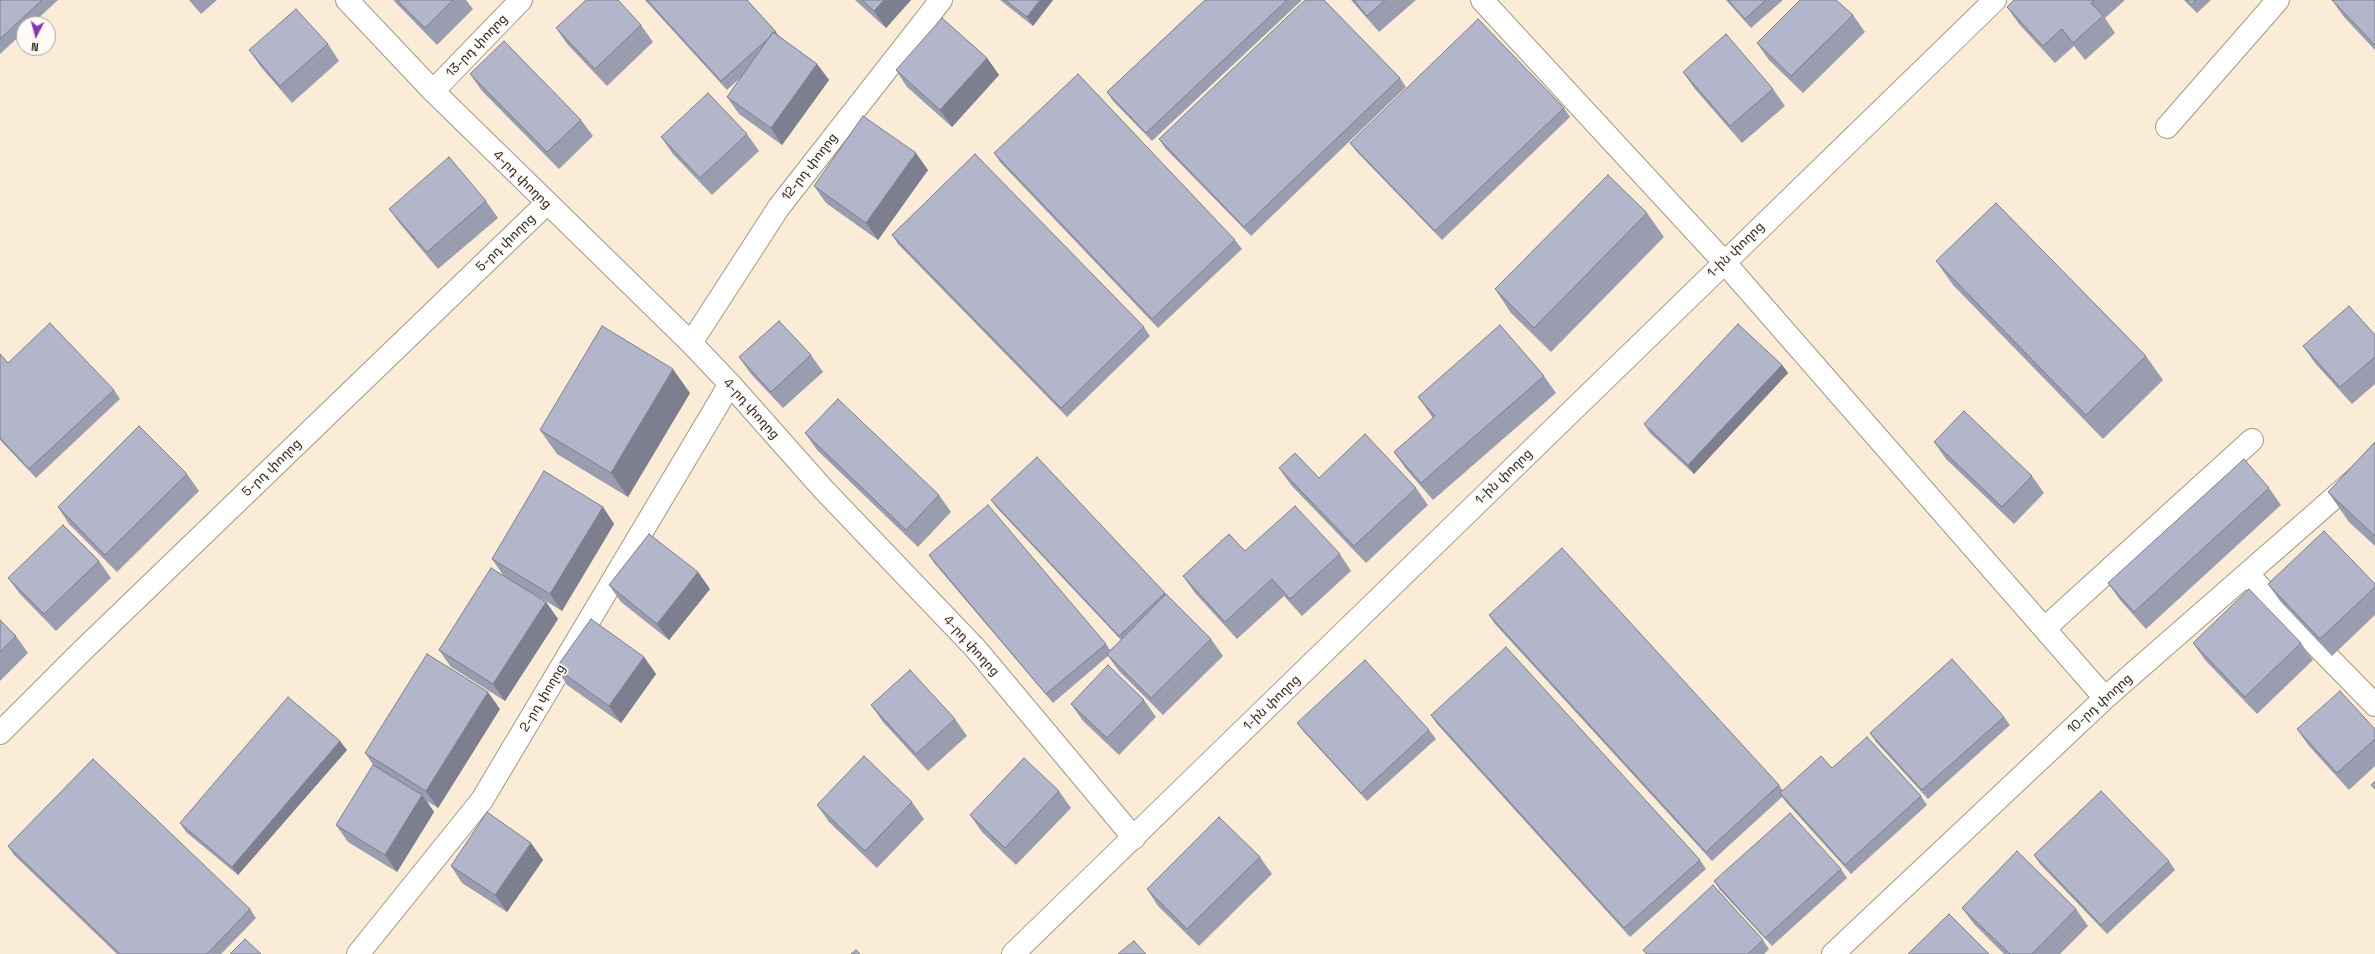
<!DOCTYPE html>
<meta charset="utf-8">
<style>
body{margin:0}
#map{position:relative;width:2375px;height:954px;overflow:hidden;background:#faecd7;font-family:"Space Grotesk",sans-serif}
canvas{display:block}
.north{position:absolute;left:16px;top:16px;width:40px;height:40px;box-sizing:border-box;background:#fefbf7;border:1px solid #aaa6a1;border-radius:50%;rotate:186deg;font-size:11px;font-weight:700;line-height:16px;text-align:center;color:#2d2720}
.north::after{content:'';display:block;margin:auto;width:14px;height:18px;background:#8439ab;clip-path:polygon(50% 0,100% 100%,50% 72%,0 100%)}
</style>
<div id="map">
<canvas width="2375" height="954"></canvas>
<div class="north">N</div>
</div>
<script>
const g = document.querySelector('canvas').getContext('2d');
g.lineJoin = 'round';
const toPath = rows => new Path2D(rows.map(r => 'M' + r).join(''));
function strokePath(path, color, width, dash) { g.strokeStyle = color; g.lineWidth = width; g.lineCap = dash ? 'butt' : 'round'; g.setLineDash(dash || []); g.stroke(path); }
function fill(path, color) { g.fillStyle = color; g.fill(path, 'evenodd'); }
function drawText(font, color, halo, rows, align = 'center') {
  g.font = font + ' "Space Grotesk","Noto Sans Armenian",sans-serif'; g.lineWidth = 3.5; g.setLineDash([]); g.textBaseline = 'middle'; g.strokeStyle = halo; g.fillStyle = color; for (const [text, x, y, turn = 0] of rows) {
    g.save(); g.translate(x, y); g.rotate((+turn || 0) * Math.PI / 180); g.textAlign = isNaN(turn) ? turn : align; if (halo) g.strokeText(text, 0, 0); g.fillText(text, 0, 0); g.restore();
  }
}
const minor = toPath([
 [347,0,433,91,691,343,730,384,824,490,976,649,1134,838],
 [1482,0,1724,262,2105,698],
 [433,91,521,0],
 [2167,127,2278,0],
 [691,343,779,207,941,0],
 [2247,574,2375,705],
 [2045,628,2252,440],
 [0,733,81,652,546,204],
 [358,954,482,800,730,384],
 [1833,954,2105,698,2375,462]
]);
const major = toPath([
 [1013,954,1995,0]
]);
const wall = toPath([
 [0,0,58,0,32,24,24,24,24,32,0,54],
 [189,0,217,0,201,14],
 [393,0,466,0,473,9,437,45],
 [645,0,747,0,776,32,779,36,817,64,829,80,782,145,739,114,727,97,740,78,727,90],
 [855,0,911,0,886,28],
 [1000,0,1053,0,1033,26],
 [1205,0,1302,0,1152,141,1113,101,1107,92],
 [1351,0,1416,0,1379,32],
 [1726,0,1783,0,1751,28],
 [2014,0,2125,0,2105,18,2115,33,2085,60,2074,46,2055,63,2019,24,2007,7],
 [2184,0,2211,0,2197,13],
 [2332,0,2375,0,2375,50,2344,17],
 [1853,15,1865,32,1803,93,1769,60,1757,43],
 [641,25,653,42,607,86,568,45,556,28],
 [328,44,339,61,292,103,261,67,249,50],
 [987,58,999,75,952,127,907,87,896,70],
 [1683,72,1773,89,1785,106,1742,143,1695,89],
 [470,74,581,120,593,136,559,169,482,91],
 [1400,78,1406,87,1251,236,1165,148,1159,139],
 [1564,108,1570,117,1442,240,1356,151,1350,143],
 [747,134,759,151,712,195,673,154,661,137],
 [994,153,1235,240,1242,249,1158,328,1000,162],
 [928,170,878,240,826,203,814,186],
 [486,201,498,218,438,269,401,225,389,209],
 [1647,213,1664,237,1551,352,1511,313,1495,289],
 [892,235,1144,327,1150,336,1067,417,898,244],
 [1936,261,2146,356,2163,380,2103,439,1953,285],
 [2375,335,2375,384,2352,404,2315,363,2303,346],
 [0,354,8,363,114,390,120,399,36,478,0,440],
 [811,355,823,372,783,408,751,374,739,357],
 [1782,365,1788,373,1694,474,1650,433,1644,424],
 [1544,376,1556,393,1433,500,1406,469,1394,452,1433,418,1418,397],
 [690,393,628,497,557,454,540,430],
 [805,433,939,495,951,512,918,547,817,450],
 [1934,442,2032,476,2044,493,2014,524,1946,459],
 [2375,442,2375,546,2349,522,2328,492],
 [1037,457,1166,595,1211,639,1223,656,1163,715,1119,671,1108,656,1053,703,935,564,929,555,1106,644,1110,650,1121,640,997,508,991,500],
 [1279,468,1319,478,1416,488,1428,505,1366,563,1291,485],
 [187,474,199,491,117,572,69,524,58,507],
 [2269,488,2281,505,2146,629,2120,600,2108,583],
 [603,507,614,524,562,611,529,591,546,602,558,619,505,701,451,667,439,650,503,575,492,559],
 [1245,551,1340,554,1351,571,1302,616,1284,596,1237,639,1195,593,1183,576],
 [99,561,111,578,56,631,20,594,8,578],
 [698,572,710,589,669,640,621,602,609,585],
 [2268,584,2375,584,2375,615,2332,656,2280,601],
 [1489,615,1779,785,1783,791,1832,768,1921,796,1927,805,1851,874,1786,802,1782,797,1712,861,1495,624],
 [0,620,16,636,28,653,0,681],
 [2193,643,2301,643,2313,660,2257,714,2205,660],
 [644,657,656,674,621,723,567,685,556,668],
 [1144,700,1156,717,1119,755,1083,721,1071,704],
 [871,705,955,719,967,736,928,771,883,722],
 [500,709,438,808,427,801,434,812,397,872,348,842,336,825,374,766,365,753],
 [1431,715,1700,860,1706,869,1630,937,1437,724],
 [2004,717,2010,725,1928,799,1876,742,1870,733],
 [1297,723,1429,730,1436,739,1367,801,1303,731],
 [2297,729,2375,729,2375,766,2349,790,2309,746],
 [347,750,238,875,186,832,180,823],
 [1059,791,1071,808,1016,865,982,832,970,815],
 [912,802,924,819,877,868,829,822,817,805],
 [531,843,543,860,507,912,462,883,451,866],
 [8,846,250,909,256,918,221,954,117,954,14,855],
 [2034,855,2169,861,2175,870,2107,934,2040,864],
 [1260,857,1272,874,1199,946,1158,906,1147,889],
 [1841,869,1847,878,1772,946,1720,890,1714,881],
 [1962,908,2076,909,2088,926,2060,954,2004,954,1974,924],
 [1763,940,1769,949,1764,954,1646,954,1643,950]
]);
const shadedWall = toPath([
 [884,0,911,0,886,28,874,11],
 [1040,0,1053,0,1033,26,1027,17],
 [987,58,999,75,952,127,940,110],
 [817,64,829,80,782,145,771,128],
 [916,153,928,170,878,240,866,223],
 [1782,365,1788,373,1694,474,1688,465],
 [673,369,690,393,628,497,611,473],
 [603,507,614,524,562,611,550,594],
 [698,572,710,589,669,640,657,624],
 [546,602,558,619,505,701,493,684],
 [644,657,656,674,621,723,609,706],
 [488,692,500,709,438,808,426,791],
 [340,741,347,750,238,875,232,867],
 [422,795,434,812,397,872,385,855],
 [531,843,543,860,507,912,495,895]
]);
const building = toPath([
 [0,0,42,0,0,39,0,0],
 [397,0,453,0,425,28,397,0],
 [586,0,618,0,641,25,595,69,556,28,586,0],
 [647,0,747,0,776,32,775,33,773,32,770,37,721,81,647,0],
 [862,0,884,0,874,11,862,0],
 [1005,0,1040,0,1027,17,1005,0],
 [1205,0,1287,0,1146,133,1107,92,1205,0],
 [1305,0,1324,0,1400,78,1244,227,1159,139,1305,0],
 [1354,0,1385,0,1367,16,1354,0],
 [1728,0,1766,0,1745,19,1728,0],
 [1800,0,1836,0,1853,15,1791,76,1757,43,1800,0],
 [2014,0,2094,0,2091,3,2103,16,2073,43,2062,29,2043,46,2007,7,2014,0],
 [2187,0,2196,0,2191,5,2187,0],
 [2332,0,2375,0,2375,45,2332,0],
 [296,9,328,44,280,86,249,50,296,9],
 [942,18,987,58,940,110,896,70,942,18],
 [1478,19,1564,108,1435,231,1350,143,1478,19],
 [773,32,817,64,771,128,727,97,773,32],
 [1726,34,1773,89,1730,126,1683,72,1726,34],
 [504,41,581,120,547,152,470,74,504,41],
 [1078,74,1235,240,1152,319,994,153,1078,74],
 [708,93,747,134,700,178,661,137,708,93],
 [863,116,916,153,866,223,814,186,863,116],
 [975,154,1144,327,1061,408,892,235,975,154],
 [449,157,486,201,427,252,389,209,449,157],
 [1608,175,1647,213,1534,328,1495,289,1608,175],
 [1996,203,2146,356,2086,415,1936,261,1996,203],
 [2349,306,2375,335,2375,357,2340,387,2303,346,2349,306],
 [779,321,811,355,771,392,739,357,779,321],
 [50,323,114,390,29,469,0,438,0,354,8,363,50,323],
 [1738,324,1782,365,1688,465,1644,424,1738,324],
 [1500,325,1544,376,1421,483,1394,452,1435,416,1418,397,1500,325],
 [602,326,673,369,611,473,540,430,602,326],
 [838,399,939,495,906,530,805,433,838,399],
 [1964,411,2032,476,2002,507,1934,442,1964,411],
 [139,426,187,474,105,555,58,507,139,426],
 [1365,434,1416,488,1354,546,1279,468,1295,453,1319,478,1365,434],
 [2375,442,2375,536,2328,492,2375,442],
 [1037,457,1165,593,1119,636,991,500,1037,457],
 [2244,459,2269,488,2134,612,2108,583,2244,459],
 [544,471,603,507,550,594,492,559,544,471],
 [988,505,1106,644,1046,694,929,555,988,505],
 [1295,506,1340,554,1290,599,1272,579,1225,622,1183,576,1229,534,1245,551,1295,506],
 [63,525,99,561,44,614,8,578,63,525],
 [2324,531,2375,584,2375,587,2320,639,2268,584,2324,531],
 [649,534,698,572,657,624,609,585,649,534],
 [1562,548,1779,785,1706,852,1489,615,1562,548],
 [491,568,546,602,493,684,439,650,491,568],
 [2249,589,2301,643,2245,697,2193,643,2249,589],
 [1166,594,1211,639,1151,698,1107,654,1166,594],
 [591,619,644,657,609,706,556,668,591,619],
 [0,620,16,636,0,652,0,620],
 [1506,647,1700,860,1624,928,1431,715,1506,647],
 [427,654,488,692,426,791,365,753,427,654],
 [1952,659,2004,717,1922,790,1870,733,1952,659],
 [1365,660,1429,730,1361,793,1297,723,1365,660],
 [1108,665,1144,700,1107,738,1071,704,1108,665],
 [910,670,955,719,916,754,871,705,910,670],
 [2340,691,2375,729,2375,739,2337,773,2297,729,2340,691],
 [288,697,340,741,232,867,180,823,288,697],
 [1867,737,1921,796,1845,865,1780,793,1821,756,1832,768,1867,737],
 [864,756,912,802,865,851,817,805,864,756],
 [1024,758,1059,791,1005,848,970,815,1024,758],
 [93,759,250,909,207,954,120,954,8,846,93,759],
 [373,765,422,795,385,855,336,825,373,765],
 [2375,781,2375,789,2371,785,2375,781],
 [2101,791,2169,861,2101,925,2034,855,2101,791],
 [487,812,531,843,495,895,451,866,487,812],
 [1790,813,1841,869,1765,938,1714,881,1790,813],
 [1219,817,1260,857,1187,929,1147,889,1219,817],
 [2017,851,2076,909,2032,954,2010,954,1962,908,2017,851],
 [1713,885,1763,940,1748,954,1647,954,1643,950,1713,885],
 [1949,914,1989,954,1908,954,1949,914],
 [245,939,261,954,230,954,245,939],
 [1134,941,1146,954,1118,954,1134,941],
 [856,950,860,954,851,954,856,950]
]);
const streetNames = [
 ["13-րդ փողոց",477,46,-46],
 ["12-րդ փողոց",810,167,-52],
 ["4-րդ փողոց",522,180,45],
 ["5-րդ փողոց",506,243,-44],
 ["1-ին փողոց",1736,250,-44],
 ["4-րդ փողոց",751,409,48],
 ["5-րդ փողոց",272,468,-44],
 ["1-ին փողոց",1504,477,-44],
 ["4-րդ փողոց",971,646,48],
 ["2-րդ փողոց",543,698,-59],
 ["1-ին փողոց",1272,703,-44],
 ["10-րդ փողոց",2100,704,-42]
];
strokePath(minor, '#a59885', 24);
strokePath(major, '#a59885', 24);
strokePath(minor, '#fff', 22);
strokePath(major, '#fff', 22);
fill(wall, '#9a9caf');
fill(shadedWall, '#7d7f8e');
fill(building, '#b3b5cb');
strokePath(building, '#7d7f8e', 1);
drawText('13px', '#2d2720', '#fefbf7', streetNames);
</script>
